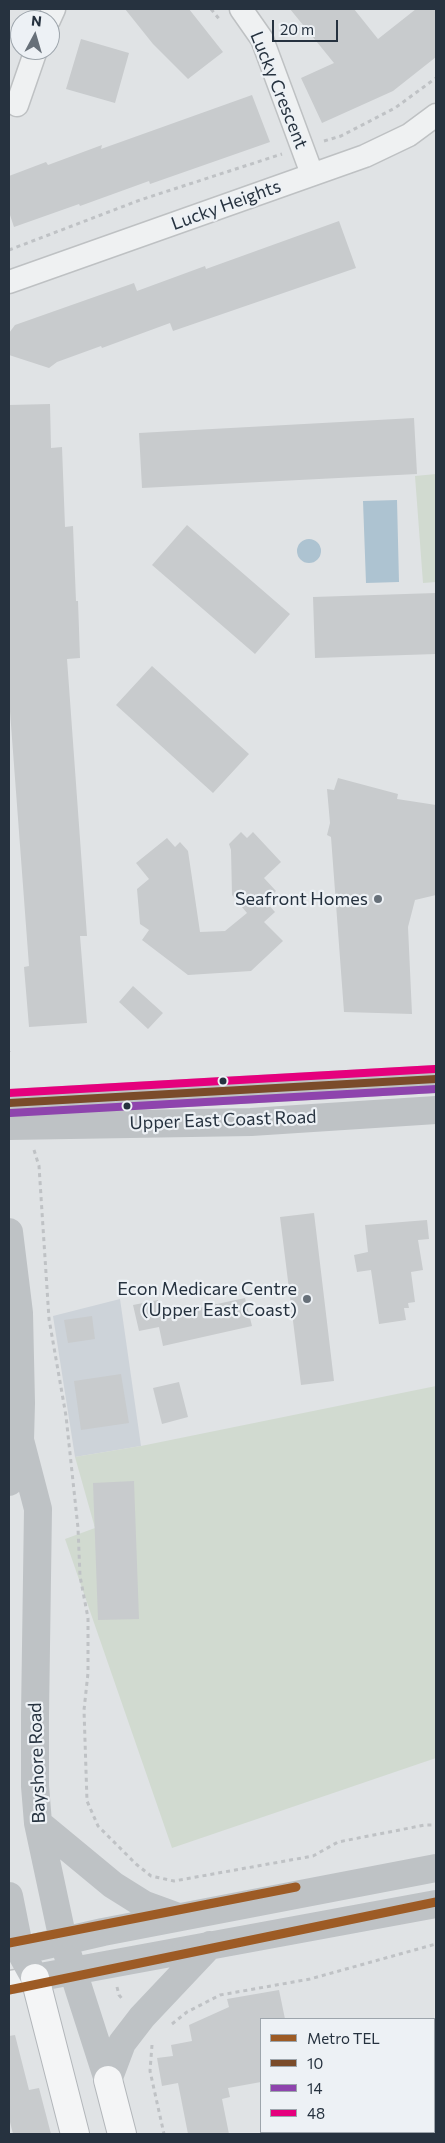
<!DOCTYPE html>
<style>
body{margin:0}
#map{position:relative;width:445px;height:2143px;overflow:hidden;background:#e0e3e5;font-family:Commissioner,sans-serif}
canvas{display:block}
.frame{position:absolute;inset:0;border:10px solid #26323f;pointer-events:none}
.legend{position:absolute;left:260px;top:2018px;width:175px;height:115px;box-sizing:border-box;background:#edf1f5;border:1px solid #9da5ac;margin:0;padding:6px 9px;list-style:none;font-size:15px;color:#26323f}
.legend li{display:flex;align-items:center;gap:10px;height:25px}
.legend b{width:25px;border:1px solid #9da5ac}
.north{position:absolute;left:10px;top:10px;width:50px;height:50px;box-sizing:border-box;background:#edf1f5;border:1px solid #9da5ac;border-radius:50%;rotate:6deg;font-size:14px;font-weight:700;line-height:20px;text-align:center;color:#26323f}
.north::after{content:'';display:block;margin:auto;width:18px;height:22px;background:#677079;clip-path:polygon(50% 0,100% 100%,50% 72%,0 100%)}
.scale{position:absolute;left:272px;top:20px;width:66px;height:22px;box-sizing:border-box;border:2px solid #26323f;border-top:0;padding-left:6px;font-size:15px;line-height:18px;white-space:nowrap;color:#26323f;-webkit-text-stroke:4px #edf1f5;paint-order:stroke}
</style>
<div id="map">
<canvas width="445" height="2143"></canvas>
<div class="frame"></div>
<ul class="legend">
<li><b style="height:6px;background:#9d5b25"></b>Metro TEL</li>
<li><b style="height:6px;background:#7a4b2a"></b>10</li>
<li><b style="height:6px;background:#8e44ad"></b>14</li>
<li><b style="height:6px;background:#e5007d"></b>48</li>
</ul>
<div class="north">N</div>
<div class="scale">20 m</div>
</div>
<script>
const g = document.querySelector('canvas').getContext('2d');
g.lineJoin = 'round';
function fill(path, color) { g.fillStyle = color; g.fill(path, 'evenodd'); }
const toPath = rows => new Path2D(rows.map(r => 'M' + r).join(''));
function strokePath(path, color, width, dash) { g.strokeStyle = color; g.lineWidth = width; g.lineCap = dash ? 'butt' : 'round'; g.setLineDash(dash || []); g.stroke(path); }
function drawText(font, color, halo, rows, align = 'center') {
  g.font = font + ' Commissioner,sans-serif'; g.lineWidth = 4.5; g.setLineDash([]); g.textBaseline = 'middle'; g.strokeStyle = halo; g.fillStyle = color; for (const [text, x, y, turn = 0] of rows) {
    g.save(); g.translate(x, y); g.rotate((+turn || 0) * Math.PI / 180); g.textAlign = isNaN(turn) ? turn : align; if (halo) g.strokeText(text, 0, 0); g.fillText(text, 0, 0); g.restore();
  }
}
const built = toPath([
 [120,1299,141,1446,75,1457,53,1316]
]);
const green = toPath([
 [436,474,436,582,423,583,415,476],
 [436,1386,436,1758,172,1848,65,1539,95,1528,75,1457,141,1446]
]);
const water = toPath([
 [397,500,399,582,366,583,363,501],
 '297 551a12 12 0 1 1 24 0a12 12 0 1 1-24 0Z'
]);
const building = toPath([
 [125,9,189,9,223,52,188,79,153,44],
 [290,9,354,9,378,39,416,9,436,9,436,57,393,91,322,123,301,78,334,63],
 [81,39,129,53,115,103,66,89],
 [252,95,270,142,150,184,149,181,80,206,79,204,14,227,9,212,9,176,46,162,48,165,102,145,101,149],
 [339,221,356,268,173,331,170,323,102,348,101,346,57,362,49,368,9,355,9,333,15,325,134,283,137,291,205,266,206,269],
 [50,404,51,448,62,447,65,527,73,526,76,601,78,601,80,658,67,659,87,936,80,936,87,1023,29,1027,24,967,29,966,9,698,9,405],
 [414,418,417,474,142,488,139,433],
 [187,525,290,614,255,654,152,565],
 [436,593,436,654,315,658,313,597],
 [152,666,249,754,213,793,116,705],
 [338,778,398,794,397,799,436,805,436,895,415,900,408,927,412,1014,344,1012,331,837,327,835,330,823,327,789,334,790],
 [241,832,247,838,253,832,281,862,264,878,276,891,265,901,275,912,264,922,283,941,251,971,188,975,142,940,149,930,140,924,137,889,149,879,136,863,167,838,175,847,180,842,188,851,200,932,225,931,247,913,232,895,231,850,229,844],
 [133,986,163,1013,148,1029,119,1002],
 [314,1213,334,1381,301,1385,280,1217],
 [427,1220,429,1239,418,1240,423,1270,411,1272,415,1302,408,1303,409,1308,404,1308,406,1320,379,1324,371,1270,357,1272,354,1255,368,1252,365,1225],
 [245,1298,252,1326,163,1346,159,1327,139,1331,133,1305,158,1300,161,1316],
 [92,1316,95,1339,68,1343,64,1320],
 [121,1374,129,1423,81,1430,74,1381],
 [179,1382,188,1417,162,1424,153,1388],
 [134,1481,139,1619,98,1620,93,1483],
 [279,1990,285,2019,261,2019,261,2082,228,2088,230,2097,222,2099,229,2134,188,2134,178,2083,162,2086,157,2058,173,2056,171,2045,192,2041,189,2025,229,2007,227,1999],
 [15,2035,29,2090,39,2088,51,2134,13,2134,9,2118,9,2036]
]);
const path = toPath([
 [211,9,220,20],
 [324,141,341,136,395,108,436,78],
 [9,250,140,200,282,154],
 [9,1051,9,1052],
 [34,1150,39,1166,49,1319,66,1416,78,1528,80,1576,88,1618,88,1673,84,1710,87,1801,98,1826,136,1864,151,1876,174,1881,313,1856,338,1842,425,1825,436,1825],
 [117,1987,119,1995,124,2001],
 [172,2024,187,2012,220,1995,310,1979,436,1944],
 [152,2045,150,2071,164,2134]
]);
const street = toPath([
 [241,9,262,39,312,174],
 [49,20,54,9],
 [17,105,36,50],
 [9,282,365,156,409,135,436,115],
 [9,1982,35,1978]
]);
const secondary = toPath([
 [9,1103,436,1079],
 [9,1126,251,1122,436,1110],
 [9,1232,19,1313,21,1403,20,1440,9,1482],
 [20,1440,38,1509,35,1715,35,1786,38,1823,63,1940,108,2080],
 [38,1823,113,1885,145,1905,178,1917],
 [9,1896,20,1951,35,1978,436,1904],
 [20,1951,103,1932,436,1868],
 [108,2080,122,2043,142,2017,210,1945]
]);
const highway = toPath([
 [35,1978,75,2134],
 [108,2080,122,2134]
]);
const bus1 = toPath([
 [9,1103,436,1079]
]);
const bus2 = toPath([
 [10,1113,436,1089]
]);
const bus3 = toPath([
 [9,1093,435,1069]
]);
const metro1 = toPath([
 [9,1943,296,1887],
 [9,1990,436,1902]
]);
const markers = [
 [378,899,5,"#677079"],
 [223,1081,4.5,"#26323f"],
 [127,1106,4.5,"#26323f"],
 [307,1299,5,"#677079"]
];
const streetNames = [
 ["Lucky Crescent",279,90,68],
 ["Lucky Heights",226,205,-20],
 ["Upper East Coast Road",223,1120,-2],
 ["Bayshore Road",37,1763,-92]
];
const poiNames = [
 ["Seafront Homes",368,899],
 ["Econ Medicare Centre",297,1289],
 ["(Upper East Coast)",297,1310]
];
fill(built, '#cdd3d9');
fill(green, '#d1dad0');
fill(water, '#adc3d1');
fill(building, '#c8cbcd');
strokePath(street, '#bec1c3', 25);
strokePath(highway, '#b2b6ba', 30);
strokePath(path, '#bfc2c5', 3, [4, 4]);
strokePath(street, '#eff1f2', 22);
strokePath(secondary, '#bec2c5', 28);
strokePath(highway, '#f4f5f6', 28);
strokePath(bus1, '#7a4b2a', 8);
strokePath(bus2, '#8e44ad', 8);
strokePath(bus3, '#e5007d', 8);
strokePath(metro1, '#9d5b25', 9);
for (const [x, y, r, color] of markers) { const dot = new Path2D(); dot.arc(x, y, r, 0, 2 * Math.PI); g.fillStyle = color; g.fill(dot); strokePath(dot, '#edf1f5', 2); }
drawText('18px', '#26323f', '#edf1f5', streetNames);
drawText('18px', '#26323f', '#edf1f5', poiNames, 'right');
</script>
